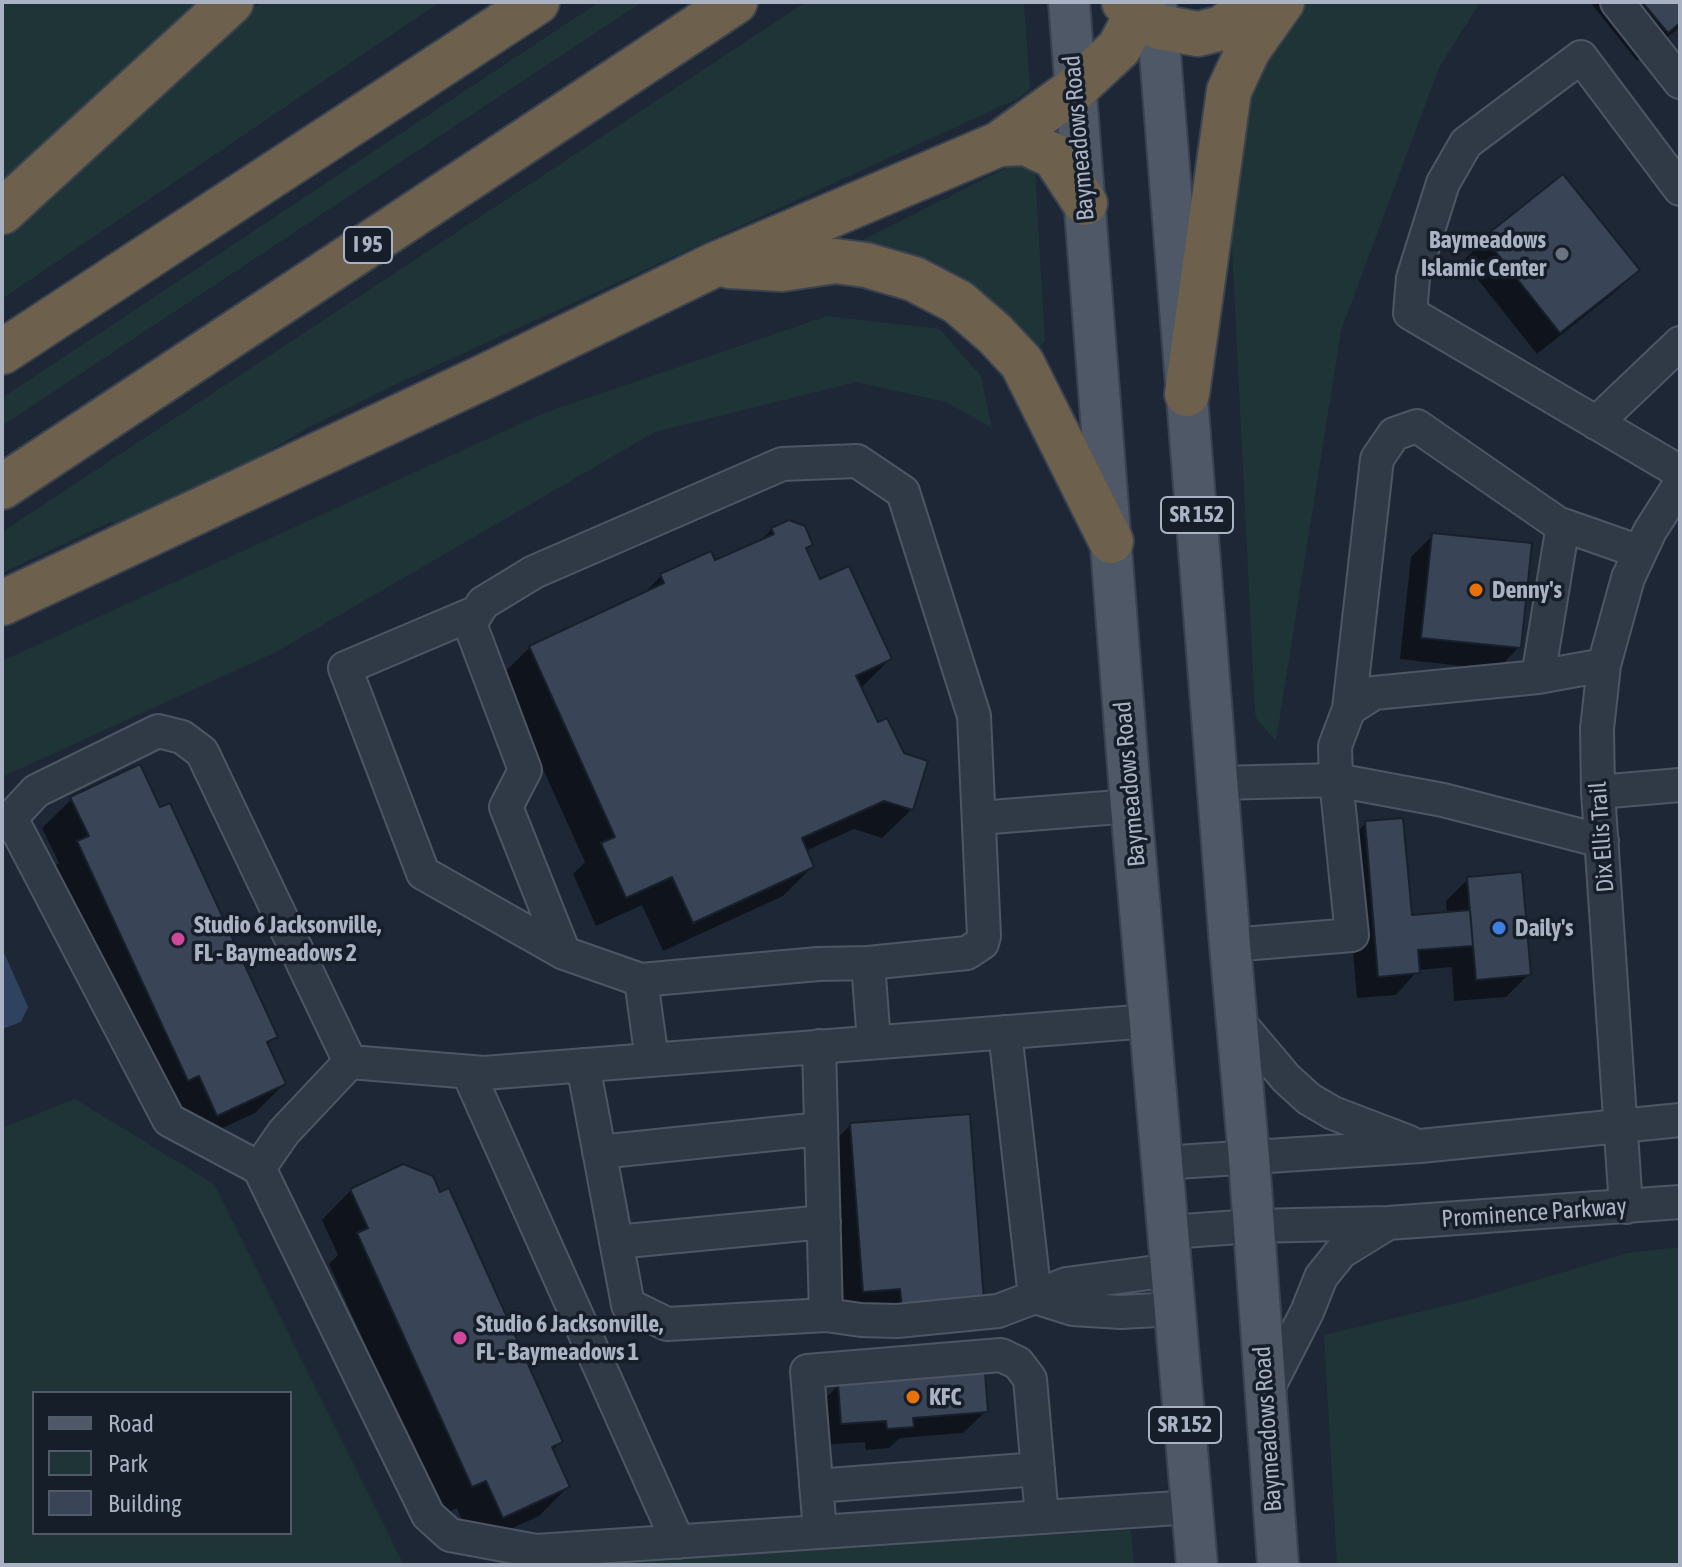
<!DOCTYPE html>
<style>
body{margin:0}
#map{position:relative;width:1682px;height:1567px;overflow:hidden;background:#1d2736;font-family:"Asap Condensed",sans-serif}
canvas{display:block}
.frame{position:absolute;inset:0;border:4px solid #aab3c4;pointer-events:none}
.legend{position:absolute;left:32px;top:1391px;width:260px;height:144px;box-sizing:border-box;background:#161e2a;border:2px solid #515a68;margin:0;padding:10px 14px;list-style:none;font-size:24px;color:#aab3c4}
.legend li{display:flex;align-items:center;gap:16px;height:40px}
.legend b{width:40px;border:2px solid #515a68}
</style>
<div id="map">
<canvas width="1682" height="1567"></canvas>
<div class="frame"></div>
<ul class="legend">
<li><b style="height:10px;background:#4e5867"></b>Road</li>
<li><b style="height:22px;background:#1f3437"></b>Park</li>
<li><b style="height:22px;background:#394557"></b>Building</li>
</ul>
</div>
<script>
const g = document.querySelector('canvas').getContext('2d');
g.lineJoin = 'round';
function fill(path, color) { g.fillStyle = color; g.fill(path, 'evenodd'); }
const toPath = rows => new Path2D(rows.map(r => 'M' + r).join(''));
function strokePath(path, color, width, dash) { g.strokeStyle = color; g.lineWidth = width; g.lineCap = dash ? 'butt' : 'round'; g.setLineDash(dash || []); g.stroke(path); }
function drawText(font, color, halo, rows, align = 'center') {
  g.font = font + ' "Asap Condensed",sans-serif'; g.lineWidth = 7; g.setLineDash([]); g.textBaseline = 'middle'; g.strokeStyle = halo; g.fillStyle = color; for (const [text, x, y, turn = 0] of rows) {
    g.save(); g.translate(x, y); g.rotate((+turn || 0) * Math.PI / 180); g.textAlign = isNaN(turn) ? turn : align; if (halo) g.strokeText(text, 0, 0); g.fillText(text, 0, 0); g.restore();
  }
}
const green = toPath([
 [2,2,199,2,2,189],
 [261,2,440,2,2,299,2,234],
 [599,2,642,2,2,426,2,398],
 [806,2,1024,2,1030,89,1019,98,403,381,308,428,241,467,125,528,110,522,2,573,2,532],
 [1302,2,1480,2,1439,68,1341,331,1276,741,1257,720,1255,713,1229,187,1245,97],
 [1025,164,1035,168,1045,342,1033,350,859,242,1012,165],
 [827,316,940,329,981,376,992,428,946,402,856,382,655,432,276,652,2,777,2,661,544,413],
 [75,1099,214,1184,404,1565,2,1565,2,1128],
 [290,1393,290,1533,34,1533,34,1393],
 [1680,1247,1680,1565,1337,1565,1324,1335,1473,1299,1628,1253],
 [1131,1530,1134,1565,524,1565]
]);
const water = toPath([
 [2,948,28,1007,21,1022,2,1029]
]);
const shadow = toPath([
 [1590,2,1680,2,1680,27,1637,61],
 [1563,176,1637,270,1615,292,1537,354,1463,261,1485,239],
 [772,529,811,545,805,551,819,582,890,659,860,689,912,809,882,838,854,829,805,851,812,867,783,896,663,951,642,905,596,926,573,874,585,862,501,676,530,647,641,596,661,576,714,563,758,543],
 [1433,535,1519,647,1497,670,1400,659,1411,557],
 [72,799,276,1037,266,1046,284,1084,255,1113,188,1144,49,872,59,863,42,828],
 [1366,823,1410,917,1447,914,1446,901,1468,879,1529,974,1506,997,1454,1001,1452,967,1418,970,1396,995,1357,998,1344,845],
 [850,1125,982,1301,834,1320,821,1155],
 [351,1190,439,1195,561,1442,552,1451,568,1487,539,1516,473,1546,457,1508,442,1515,329,1264,338,1255,322,1220],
 [839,1385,986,1411,963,1433,900,1438,889,1448,866,1450,865,1442,819,1445,816,1407]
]);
const building = toPath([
 [1642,2,1680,2,1680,23,1668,33,1642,2],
 [1563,174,1640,270,1560,333,1484,237,1563,174],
 [789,520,805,526,813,545,806,548,820,579,849,566,892,659,856,676,878,722,887,718,904,753,928,761,913,810,884,801,802,838,814,867,693,923,672,877,626,898,601,843,615,837,529,646,664,583,660,574,711,551,715,560,774,534,771,528,789,520],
 [1432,533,1532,543,1521,648,1421,638,1432,533],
 [140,764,160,807,170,803,278,1037,267,1042,286,1084,217,1116,199,1076,188,1081,77,841,89,836,70,797,140,764],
 [1403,818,1412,915,1470,910,1473,946,1418,950,1420,973,1378,977,1365,821,1403,818],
 [1522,872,1531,975,1476,980,1467,877,1522,872],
 [970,1114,984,1301,902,1308,900,1289,863,1292,850,1123,970,1114],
 [403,1164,433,1176,440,1192,449,1188,563,1442,552,1447,570,1487,503,1518,486,1481,472,1487,357,1233,368,1228,350,1189,403,1164],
 [985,1372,988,1412,913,1418,914,1427,887,1429,886,1421,841,1424,838,1383,985,1372]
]);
const minor = toPath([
 [1617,2,1680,82],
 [1680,189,1581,57,1466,143,1443,183,1413,278,1410,313,1680,472],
 [1596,423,1680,343],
 [477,612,345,668,423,873,564,953],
 [1538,677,1563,525,1640,552],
 [1349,709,1377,459,1394,434,1417,426,1563,527],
 [1218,783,1336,780,1352,935,1230,945],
 [1598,792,1680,785],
 [979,818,1131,806],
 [1602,841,1443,800,1336,780,1335,746,1349,709,1374,693,1538,677,1604,665],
 [641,980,818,964,868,963],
 [1237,1020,1286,1078,1309,1099,1333,1113,1409,1142],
 [1149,1021,484,1073,350,1062,202,752,182,737,158,731,36,791,11,818,169,1120,259,1168,428,1515,450,1535,536,1551,1192,1507],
 [819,1046,826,1315],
 [652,1060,641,980,564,953,506,807,525,770,470,624,483,603,534,572,782,464,857,461,903,492,974,716,984,936,982,943,967,953,868,963,874,1042],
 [583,1065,628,1305,667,1324,826,1315,861,1320,897,1321,998,1311,1035,1297,1005,1032],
 [468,1072,678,1542],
 [599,1152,821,1129],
 [1162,1163,1420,1146,1680,1120],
 [259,1168,284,1132,350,1062],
 [1626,1207,1598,792,1597,729,1604,665,1628,578,1650,531,1680,484],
 [1169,1232,1253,1226,1388,1223,1680,1202],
 [616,1242,824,1222],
 [1172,1270,1066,1284,1035,1297,1073,1309,1121,1312,1175,1309],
 [1265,1394,1307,1312,1321,1277,1341,1252,1385,1225],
 [816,1486,1038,1469],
 [820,1532,807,1371,1001,1355,1018,1363,1030,1379,1042,1517]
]);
const major = toPath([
 [1069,2,1131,806,1197,1565],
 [1156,2,1230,945,1249,1158,1278,1565]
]);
const highway = toPath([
 [1124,2,1137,14,1159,27,1198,34,1222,28,1257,2],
 [999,144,1026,143,1054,156,1085,203],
 [2,212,231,2],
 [729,266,782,269,835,261,866,265,914,279,958,302,995,334,1022,363,1111,541],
 [2,352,537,2],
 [1187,394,1229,91,1248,50,1282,2],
 [2,487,735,2],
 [2,603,486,376,714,265,999,144,1075,89,1119,48,1137,14,1141,2]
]);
const markers = [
 [1562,254,8,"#6b7280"],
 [1476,590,8,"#e8710a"],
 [1499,928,8,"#3f7fe0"],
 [178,939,8,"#d1479c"],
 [460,1338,8,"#d1479c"],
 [913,1397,8,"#e8710a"]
];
const shields = [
 [368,245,48],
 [1197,515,72],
 [1185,1425,72]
];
const shieldNames = [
 ["I 95",368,245],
 ["SR 152",1197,515],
 ["SR 152",1185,1425]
];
const streetNames = [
 ["Baymeadows Road",1079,138,-95],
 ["Baymeadows Road",1130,784,-95],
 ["Dix Ellis Trail",1602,837,-94],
 ["Prominence Parkway",1534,1213,-4],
 ["Baymeadows Road",1268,1429,-94]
];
const poiNames = [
 ["Baymeadows",1546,240,"right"],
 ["Islamic Center",1546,268,"right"],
 ["Denny's",1492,590],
 ["Studio 6 Jacksonville,",194,925],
 ["FL - Baymeadows 2",194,953],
 ["Daily's",1515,928],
 ["Studio 6 Jacksonville,",476,1324],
 ["FL - Baymeadows 1",476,1352],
 ["KFC",929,1397]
];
fill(green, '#1f3437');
fill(water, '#2f425f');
fill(shadow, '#0007');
fill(building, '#394557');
strokePath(building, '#18202c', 2);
strokePath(minor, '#4e5665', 36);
strokePath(major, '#3a4250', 44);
strokePath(highway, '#3b4350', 48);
strokePath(minor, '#303946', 32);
strokePath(major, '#4e5867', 40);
strokePath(highway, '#6d614d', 44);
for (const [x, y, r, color] of markers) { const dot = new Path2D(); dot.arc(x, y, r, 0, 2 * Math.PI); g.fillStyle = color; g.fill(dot); strokePath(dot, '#161e2a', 3); }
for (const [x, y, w] of shields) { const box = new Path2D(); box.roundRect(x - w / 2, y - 18, w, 36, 6); g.fillStyle = '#161e2a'; g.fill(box); strokePath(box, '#aab3c4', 2); }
drawText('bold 22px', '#aab3c4', null, shieldNames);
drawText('24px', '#aab3c4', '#161e2a', streetNames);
drawText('bold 24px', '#aab3c4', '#161e2a', poiNames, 'left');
</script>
